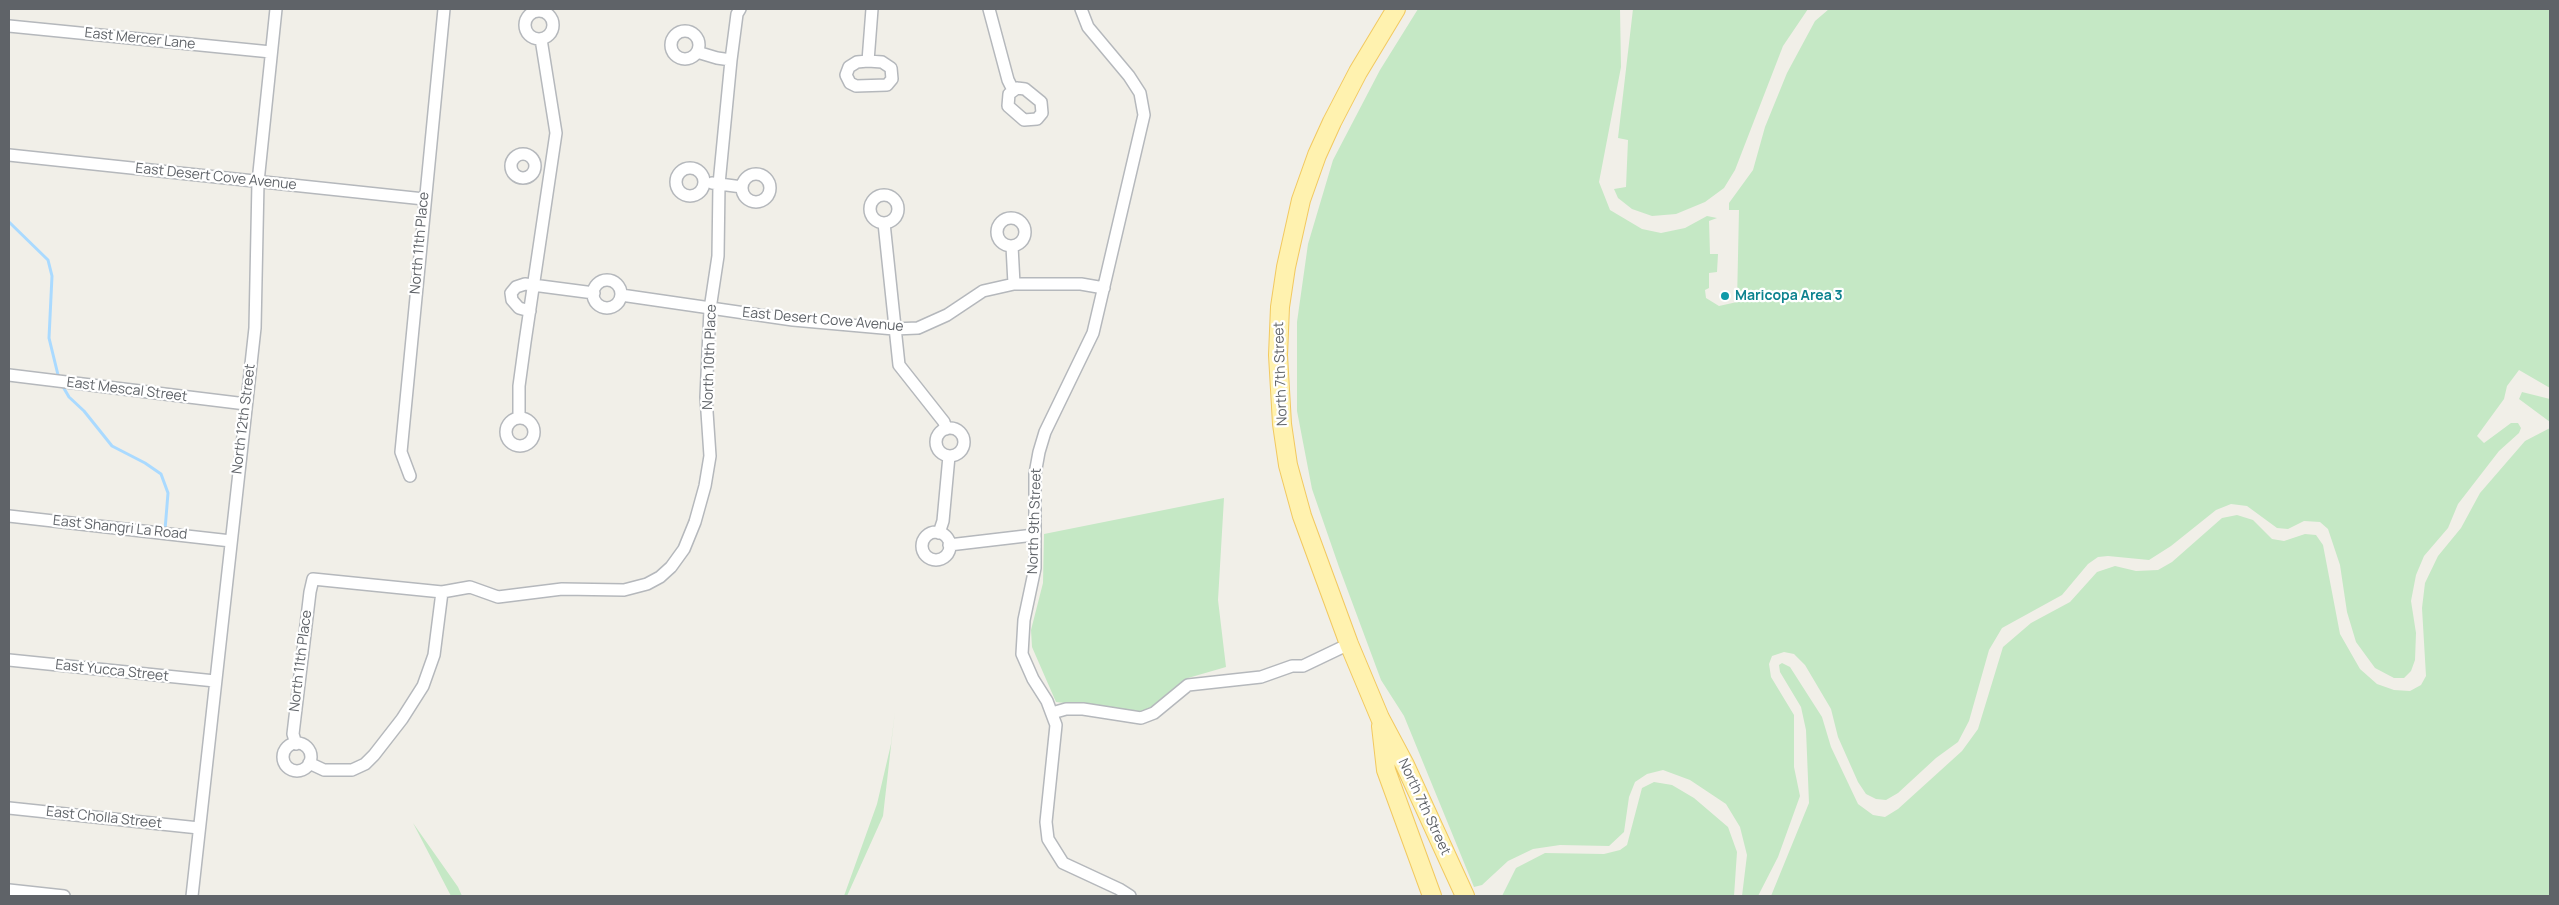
<!DOCTYPE html>
<style>
body{margin:0}
#map{position:relative;width:2559px;height:905px;overflow:hidden;background:#f1efe8;font-family:Manrope,sans-serif}
canvas{display:block}
.frame{position:absolute;inset:0;border:10px solid #5f6368;pointer-events:none}
</style>
<div id="map">
<canvas width="2559" height="905"></canvas>
<div class="frame"></div>
</div>
<script>
const g = document.querySelector('canvas').getContext('2d');
g.lineJoin = 'round';
function fill(path, color) { g.fillStyle = color; g.fill(path, 'evenodd'); }
const toPath = rows => new Path2D(rows.map(r => 'M' + r).join(''));
function strokePath(path, color, width, dash) { g.strokeStyle = color; g.lineWidth = width; g.lineCap = dash ? 'butt' : 'round'; g.setLineDash(dash || []); g.stroke(path); }
function drawText(font, color, halo, rows, align = 'center') {
  g.font = font + ' Manrope,sans-serif'; g.lineWidth = 4.5; g.setLineDash([]); g.textBaseline = 'middle'; g.strokeStyle = halo; g.fillStyle = color; for (const [text, x, y, turn = 0] of rows) {
    g.save(); g.translate(x, y); g.rotate((+turn || 0) * Math.PI / 180); g.textAlign = isNaN(turn) ? turn : align; if (halo) g.strokeText(text, 0, 0); g.fillText(text, 0, 0); g.restore();
  }
}
const green = toPath([
 [1418,9,1620,9,1621,67,1599,182,1610,210,1642,229,1661,233,1685,228,1707,216,1717,218,1709,221,1710,254,1718,254,1717,272,1709,273,1709,288,1705,290,1706,298,1719,306,1737,302,1739,210,1729,210,1729,203,1753,170,1765,127,1787,73,1815,21,1829,9,2550,9,2550,388,2519,370,2507,386,2504,399,2477,436,2484,443,2511,423,2518,423,2521,428,2519,433,2499,451,2458,504,2448,528,2424,556,2416,575,2411,601,2416,633,2415,660,2411,671,2404,678,2394,678,2375,668,2356,642,2347,612,2340,565,2328,529,2320,522,2304,521,2288,529,2277,528,2247,506,2231,504,2216,510,2171,546,2149,560,2108,556,2098,557,2088,564,2062,595,2002,628,1989,650,1969,721,1958,742,1936,758,1898,793,1886,800,1876,799,1866,794,1858,782,1838,737,1831,709,1805,665,1794,654,1784,652,1772,656,1769,664,1771,677,1794,715,1794,767,1800,796,1778,857,1758,896,1742,896,1747,855,1740,827,1726,804,1690,780,1663,770,1647,774,1635,782,1629,797,1624,832,1609,846,1560,845,1533,849,1508,861,1482,885,1474,887,1404,716,1381,680,1339,567,1312,489,1297,411,1297,322,1308,244,1333,160,1380,70],
 [1633,9,1808,9,1783,46,1735,170,1724,188,1705,202,1676,214,1652,216,1632,209,1618,198,1614,189,1626,187,1628,140,1618,138],
 [2522,392,2550,399,2550,422,2519,399],
 [2550,428,2550,896,1771,896,1809,803,1806,730,1801,707,1780,672,1779,665,1782,663,1790,667,1822,717,1831,747,1858,804,1873,815,1885,817,1898,809,1962,751,1978,729,2003,647,2031,623,2070,602,2097,572,2115,566,2136,571,2158,570,2172,562,2222,518,2237,515,2253,520,2272,539,2284,541,2305,534,2316,535,2323,545,2340,634,2360,669,2377,684,2394,690,2410,691,2421,685,2426,676,2422,608,2425,583,2438,556,2461,528,2480,493,2525,441],
 [1224,498,1218,600,1226,667,1188,678,1147,712,1056,702,1032,647,1031,630,1043,583,1044,534],
 [895,711,883,816,847,896,844,896,877,804,891,744],
 [1654,782,1672,785,1694,798,1728,827,1737,852,1734,896,1502,896,1516,868,1545,853,1604,854,1620,850,1627,845,1642,788],
 [413,823,458,887,462,896,451,896]
]);
const stream = toPath([
 [9,222,48,260,52,276,49,338,59,379],
 [62,385,69,397,84,411,112,446,145,463,161,474,168,493,165,530]
]);
const street = toPath([
 [989,9,1008,80,1013,90],
 [1081,9,1088,27,1129,76,1140,93,1144,115,1093,333,1045,432,1039,452,1035,474,1035,568,1024,620,1022,654,1033,679,1047,701,1056,725,1046,822,1048,839,1063,863,1119,889,1130,896],
 '525 25a14 14 0 1 1 28 0a14 14 0 1 1-28 0Z',
 [9,26,271,52],
 '671 45a14 14 0 1 1 28 0a14 14 0 1 1-28 0Z',
 [697,52,717,58,731,60],
 [868,61,882,62,891,68,892,79,887,85,856,86,850,83,846,75,849,67,857,62,868,61],
 [868,61,872,9],
 [1017,88,1025,89,1041,102,1042,113,1037,119,1024,120,1008,106,1009,94,1017,88],
 '511 166a12 12 0 1 1 24 0a12 12 0 1 1-24 0Z',
 [9,155,424,199],
 '676 182a14 14 0 1 1 28 0a14 14 0 1 1-28 0Z',
 '742 188a14 14 0 1 1 28 0a14 14 0 1 1-28 0Z',
 [712,183,742,187],
 '870 209a14 14 0 1 1 28 0a14 14 0 1 1-28 0Z',
 '997 232a14 14 0 1 1 28 0a14 14 0 1 1-28 0Z',
 [884,223,899,365,944,422,946,429],
 [1012,246,1014,284],
 '593 294a14 14 0 1 1 28 0a14 14 0 1 1-28 0Z',
 [621,295,793,320,894,329,918,328,947,315,983,291,1014,284,1081,284,1104,288],
 [530,311,519,308,512,300,511,293,516,287,525,284,594,293],
 [9,375,246,404],
 [519,418,519,386,525,342,556,133,541,39],
 '506 432a14 14 0 1 1 28 0a14 14 0 1 1-28 0Z',
 '936 442a14 14 0 1 1 28 0a14 14 0 1 1-28 0Z',
 [410,476,401,452,444,9],
 [9,516,231,541],
 '922 546a14 14 0 1 1 28 0a14 14 0 1 1-28 0Z',
 [939,533,943,521,949,456],
 [949,545,1034,535],
 [9,660,215,681],
 [1052,713,1066,709,1083,709,1141,718,1154,713,1188,685,1261,677,1292,666,1303,666,1349,644],
 '283 757a14 14 0 1 1 28 0a14 14 0 1 1-28 0Z',
 [296,744,293,734,295,717,310,592,313,579,442,592,470,587,498,597,562,589,624,590,647,584,660,577,671,567,684,549,695,522,705,486,710,456,706,397,710,309,718,256,719,184,731,60,737,14,740,9],
 [309,763,324,770,352,770,365,764,374,755,402,719,423,686,434,655,442,592],
 [9,808,199,828],
 [9,890,64,896],
 [192,896,255,328,258,182,276,9]
]);
const primary = toPath([
 [1396,9,1358,72,1332,122,1317,155,1301,200,1286,267,1280,307,1278,355,1282,424,1288,465,1302,516,1349,644,1380,718,1405,765,1465,896],
 [1381,726,1386,770,1432,896]
]);
const markers = [
 [1725,296,5,"#0f9aa8"]
];
const streetNames = [
 ["East Mercer Lane",140,39,6],
 ["East Desert Cove Avenue",216,177,6],
 ["North 11th Place",420,243,-85],
 ["East Desert Cove Avenue",823,320,5],
 ["North 10th Place",710,357,-88],
 ["North 7th Street",1281,374,-92],
 ["East Mescal Street",127,390,7],
 ["North 12th Street",244,419,-83],
 ["North 9th Street",1035,521,-88],
 ["East Shangri La Road",120,528,6],
 ["North 11th Place",301,661,-83],
 ["East Yucca Street",112,671,6],
 ["North 7th Street",1424,807,65],
 ["East Cholla Street",104,818,6]
];
const cultureNames = [
 ["Maricopa Area 3",1735,296]
];
fill(green, '#c5e8c5');
strokePath(stream, '#aadaff', 3);
strokePath(street, '#b5b8bc', 14);
strokePath(primary, '#f2c960', 20);
strokePath(street, '#fff', 11);
strokePath(primary, '#fff2af', 18);
for (const [x, y, r, color] of markers) { const dot = new Path2D(); dot.arc(x, y, r, 0, 2 * Math.PI); g.fillStyle = color; g.fill(dot); strokePath(dot, '#fff', 2); }
drawText('14px', '#5f6368', '#fff', streetNames);
drawText('bold 14px', '#0d838f', '#fff', cultureNames, 'left');
</script>
